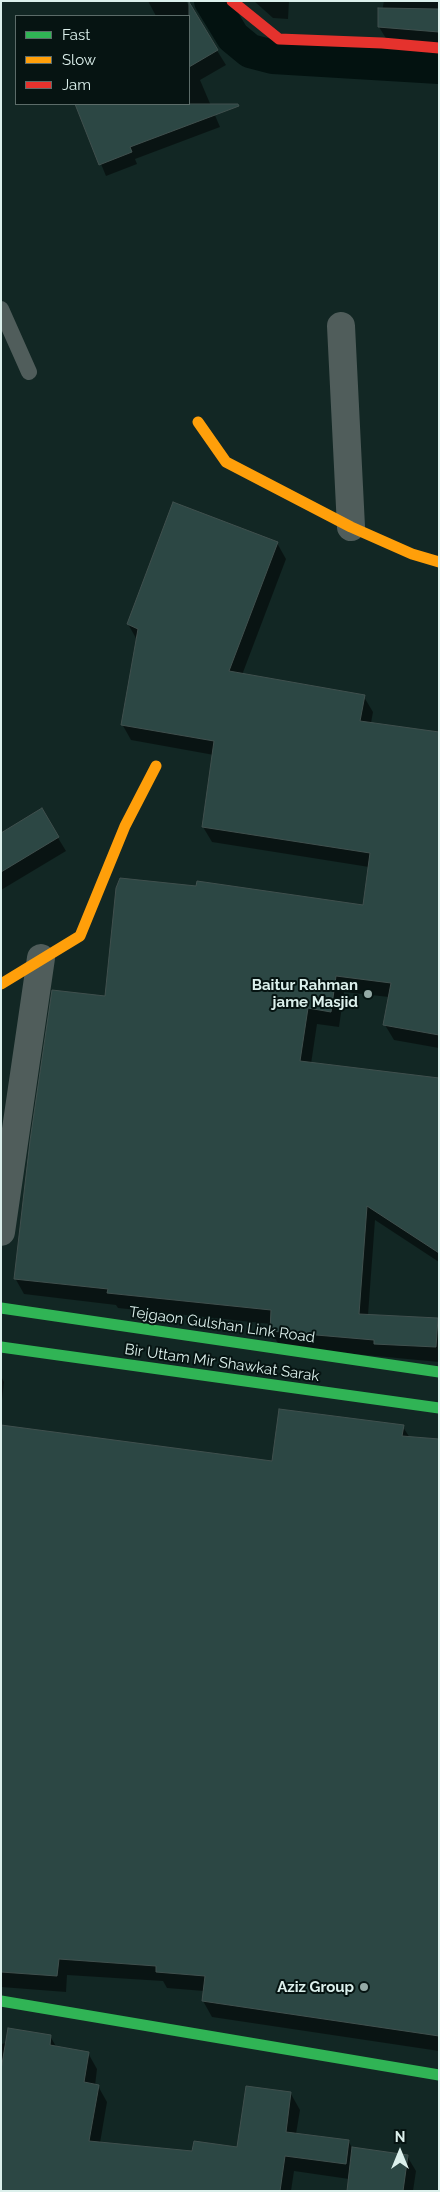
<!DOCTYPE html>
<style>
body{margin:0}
#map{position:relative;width:440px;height:2192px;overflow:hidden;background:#122724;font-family:Raleway,sans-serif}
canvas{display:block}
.frame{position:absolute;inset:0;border:2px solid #dcf0ec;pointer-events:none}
.legend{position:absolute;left:15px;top:15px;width:175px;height:90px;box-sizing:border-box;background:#061412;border:1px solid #5c6c69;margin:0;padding:6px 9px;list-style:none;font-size:15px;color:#dcf0ec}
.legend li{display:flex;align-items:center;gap:10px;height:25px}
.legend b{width:25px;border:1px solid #5c6c69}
.north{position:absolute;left:375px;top:2127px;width:50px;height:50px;-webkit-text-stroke:4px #061412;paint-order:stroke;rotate:0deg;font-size:14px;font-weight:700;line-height:20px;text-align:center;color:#dcf0ec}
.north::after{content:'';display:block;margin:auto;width:18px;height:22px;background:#dcf0ec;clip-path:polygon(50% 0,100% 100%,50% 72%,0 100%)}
</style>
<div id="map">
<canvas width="440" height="2192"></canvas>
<div class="frame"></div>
<ul class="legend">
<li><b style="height:6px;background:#30b455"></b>Fast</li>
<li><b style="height:6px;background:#ff9f0a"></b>Slow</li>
<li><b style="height:6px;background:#e5322d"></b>Jam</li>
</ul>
<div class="north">N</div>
</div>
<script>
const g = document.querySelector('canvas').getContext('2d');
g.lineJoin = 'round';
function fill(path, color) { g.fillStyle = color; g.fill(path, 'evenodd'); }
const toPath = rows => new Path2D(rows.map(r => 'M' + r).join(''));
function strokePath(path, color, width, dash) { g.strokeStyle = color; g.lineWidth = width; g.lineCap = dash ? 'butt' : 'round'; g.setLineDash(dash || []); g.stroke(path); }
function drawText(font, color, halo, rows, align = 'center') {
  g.font = font + ' Raleway,sans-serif'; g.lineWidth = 4; g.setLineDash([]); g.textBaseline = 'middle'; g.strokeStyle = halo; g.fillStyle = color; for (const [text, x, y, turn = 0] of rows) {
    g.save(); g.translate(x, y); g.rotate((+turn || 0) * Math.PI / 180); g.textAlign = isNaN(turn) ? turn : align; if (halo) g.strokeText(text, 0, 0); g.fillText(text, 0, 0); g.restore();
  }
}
const shadow = toPath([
 [148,1,186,1,226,65,200,80,220,127,135,159,137,164,106,176,76,104,114,104,115,106,121,104,189,104,189,16,156,16],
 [254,1,289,1,288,19,273,18],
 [384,1,439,1,439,43,387,40,379,27],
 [277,543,286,559,242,675,364,697,373,712,371,723,439,733,439,1048,394,1040,385,1025,389,997,344,992,339,1027,317,1024,311,1064,439,1080,439,1262,375,1220,368,1315,439,1319,439,1362,280,1347,271,1331,271,1324,118,1308,116,1305,24,1294,15,1278,106,997,364,906,369,867,212,842,203,827,214,755,131,740,122,724,137,640,128,624],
 [41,810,66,851,1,890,1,834],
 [1,1376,4,1382,1,1409],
 [1,1426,273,1462,403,1427,410,1438,439,1608,439,2051,212,2017,203,2001,204,1991,167,1988,163,1981,67,1975,66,1992,1,1987],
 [50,2036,57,2048,88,2053,97,2069,95,2086,98,2086,107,2102,100,2143,193,2153,238,2149,291,2094,300,2110,296,2134,348,2141,353,2149,407,2156,416,2171,413,2191,348,2191,349,2179,294,2171,291,2191,1,2191,1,2044]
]);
const canal = toPath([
 [211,1,233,37,250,51,273,57,439,67]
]);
const building = toPath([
 [189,2,218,50,189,67,189,2],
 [378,8,439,9,439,32,378,27,378,8],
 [75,104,238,104,239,106,130,147,132,152,99,165,75,104],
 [173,502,278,542,229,671,365,695,360,721,439,732,439,1035,383,1025,391,983,336,976,331,1012,308,1008,300,1061,439,1078,439,1253,367,1206,359,1314,438,1318,436,1347,374,1344,374,1340,270,1331,271,1310,107,1293,108,1289,14,1279,30,1141,52,990,105,996,116,888,120,878,196,886,197,881,363,905,370,853,202,827,214,741,121,725,138,629,127,624,173,502],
 [42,808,59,837,1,872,1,833,42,808],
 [279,1409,404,1425,402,1436,439,1439,439,2036,202,2001,205,1976,156,1972,156,1966,59,1959,57,1976,1,1972,1,1425,272,1461,279,1409],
 [8,2028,51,2035,50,2045,89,2052,84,2082,99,2085,89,2141,192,2151,194,2141,237,2147,246,2086,291,2092,286,2132,349,2140,346,2164,285,2156,280,2191,1,2191,1,2070,8,2028],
 [352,2147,408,2155,403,2191,347,2191,352,2147]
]);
const lane = toPath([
 [1,309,29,372]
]);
const street = toPath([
 [341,326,351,527],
 [1,1232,41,958]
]);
const fast = toPath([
 [1,1308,439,1372],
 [1,1347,439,1408],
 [1,2001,439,2075]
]);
const slow = toPath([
 [198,422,226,462,351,527,412,554,439,562],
 [1,984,80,936,125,826,156,766]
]);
const jam = toPath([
 [232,1,279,39,382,43,439,48]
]);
const markers = [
 [368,994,5,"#95aaa6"],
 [364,1987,5,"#95aaa6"]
];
const poiNames = [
 ["Baitur Rahman",358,985],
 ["jame Masjid",358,1002],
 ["Aziz Group",354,1987]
];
const streetNames = [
 ["Tejgaon Gulshan Link Road",222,1325,8],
 ["Bir Uttam Mir Shawkat Sarak",222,1363,8]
];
fill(shadow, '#0007');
strokePath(canal, '#031210', 34);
fill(building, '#2c4744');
strokePath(building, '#40504e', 1);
strokePath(lane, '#505d5b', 16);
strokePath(street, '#505d5b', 28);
strokePath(fast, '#30b455', 11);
strokePath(slow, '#ff9f0a', 11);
strokePath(jam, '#e5322d', 11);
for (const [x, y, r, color] of markers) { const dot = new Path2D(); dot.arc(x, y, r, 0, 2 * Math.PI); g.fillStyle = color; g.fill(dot); strokePath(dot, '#061412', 2); }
drawText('bold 15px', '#dcf0ec', '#061412', poiNames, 'right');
drawText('15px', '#dcf0ec', '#061412', streetNames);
</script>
